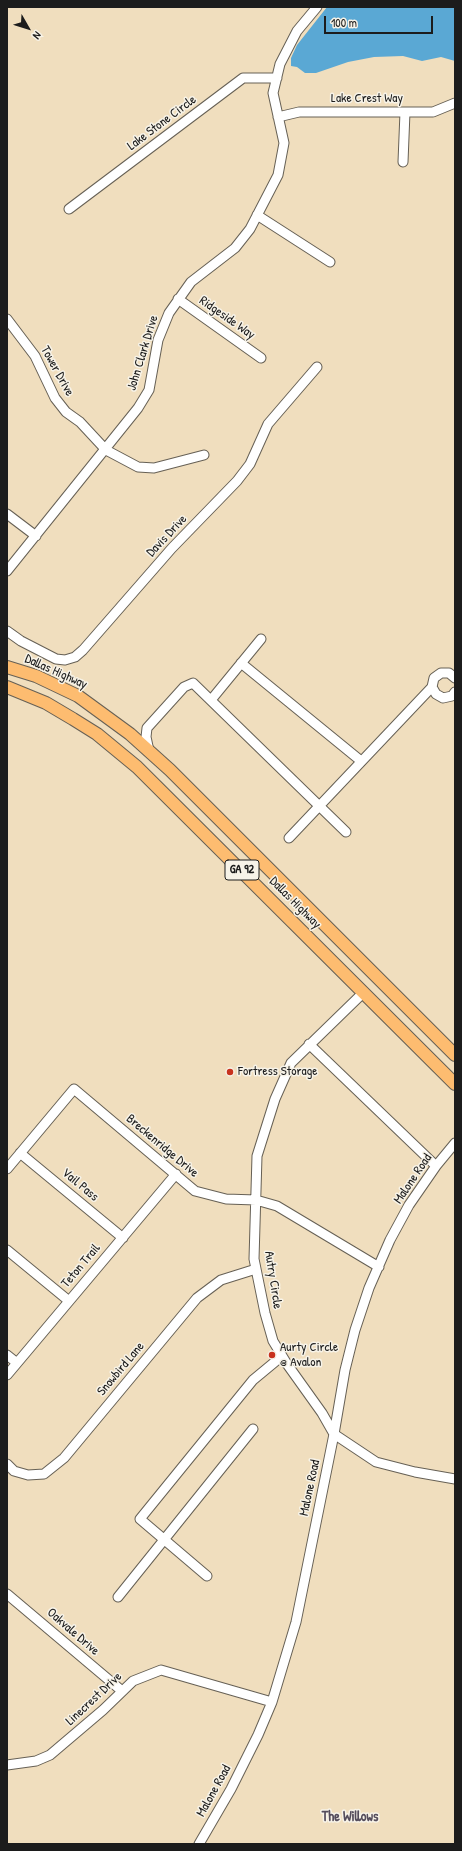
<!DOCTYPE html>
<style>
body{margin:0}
#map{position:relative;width:462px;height:1851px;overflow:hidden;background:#f0debe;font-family:"Patrick Hand",sans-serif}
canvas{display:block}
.frame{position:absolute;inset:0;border:8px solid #1c1c1c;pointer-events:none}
.north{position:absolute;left:8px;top:8px;width:40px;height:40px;-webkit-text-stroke:3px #f7f3e8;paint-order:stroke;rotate:129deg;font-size:11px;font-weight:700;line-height:16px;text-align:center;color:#1c1c1c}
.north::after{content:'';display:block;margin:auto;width:14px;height:18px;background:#1c1c1c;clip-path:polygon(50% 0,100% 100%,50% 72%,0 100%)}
.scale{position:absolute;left:324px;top:16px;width:109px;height:18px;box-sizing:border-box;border:2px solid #1c1c1c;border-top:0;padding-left:5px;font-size:12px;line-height:14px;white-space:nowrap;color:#1c1c1c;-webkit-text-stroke:3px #f7f3e8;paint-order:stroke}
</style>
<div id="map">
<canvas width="462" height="1851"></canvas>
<div class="frame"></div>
<div class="north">N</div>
<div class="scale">100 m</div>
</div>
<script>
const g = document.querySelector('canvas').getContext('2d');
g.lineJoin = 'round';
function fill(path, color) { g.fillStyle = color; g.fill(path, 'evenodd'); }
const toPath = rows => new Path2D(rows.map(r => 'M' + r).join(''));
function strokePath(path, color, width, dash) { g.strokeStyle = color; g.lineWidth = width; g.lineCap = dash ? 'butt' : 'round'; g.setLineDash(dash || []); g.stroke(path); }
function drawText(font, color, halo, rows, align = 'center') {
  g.font = font + ' "Patrick Hand",sans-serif'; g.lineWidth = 3; g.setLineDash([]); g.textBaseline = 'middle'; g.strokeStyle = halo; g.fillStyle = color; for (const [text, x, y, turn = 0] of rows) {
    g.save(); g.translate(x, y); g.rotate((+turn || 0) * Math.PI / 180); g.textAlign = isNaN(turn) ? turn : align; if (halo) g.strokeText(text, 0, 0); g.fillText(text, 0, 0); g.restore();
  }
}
const water = toPath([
 [327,7,455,7,455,61,441,57,422,61,403,56,374,57,348,62,316,73,305,73,297,67,291,66,291,58,297,45]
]);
const minor = toPath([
 [278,117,299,112,433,112,455,103],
 [403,162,405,112],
 [69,209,243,78,277,78],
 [257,215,330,262],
 [178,299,261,358],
 [7,319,35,356,55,398,66,412,80,422,106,450,138,467,154,468,204,455],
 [7,514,36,536],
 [7,571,138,408,149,390,158,340,169,313,191,282,235,248,250,229,278,175,284,143,273,93,280,64,297,31,317,7],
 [7,631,21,641,56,659,65,660,75,657,83,650,172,548,237,481,250,464,268,424,317,367],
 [241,663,361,761],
 [455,678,449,673,441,673,434,678,432,687,436,694,443,698,452,696,455,692],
 [211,700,261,639],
 [149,751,146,737,147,728,184,687,193,683,346,832],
 [289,838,432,687],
 [364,992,291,1063,275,1099,257,1156,254,1259,265,1313,273,1341,287,1364,322,1413,334,1434,376,1462,415,1472,455,1479],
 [309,1044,436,1166],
 [20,1153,123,1238],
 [7,1169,74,1089,195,1191,226,1199,256,1200,277,1206,379,1267],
 [7,1250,69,1301],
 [7,1355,17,1363],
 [7,1375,176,1174],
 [7,1464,14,1471,28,1475,44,1474,64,1458,197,1298,221,1280,256,1269],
 [207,1576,140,1519,253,1380,282,1356],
 [7,1594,122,1691],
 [118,1597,253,1429],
 [7,1765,36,1761,50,1755,103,1710,133,1681,161,1670,272,1702],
 [199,1844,231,1789,258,1735,272,1702,296,1622,334,1434,345,1370,355,1330,369,1288,390,1240,409,1205,436,1166,455,1143]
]);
const major = toPath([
 [7,667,36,676,78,696,130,734,170,770,455,1055],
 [7,687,46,703,73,719,97,734,137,767,455,1084]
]);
const markers = [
 [230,1072,4,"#c8321e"],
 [272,1355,4,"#c8321e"]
];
const shields = [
 [242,870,34]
];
const shieldNames = [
 ["GA 92",242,870]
];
const streetNames = [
 ["Lake Crest Way",367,99],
 ["Lake Stone Circle",162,123,-37],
 ["Ridgeside Way",227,318,35],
 ["John Clark Drive",143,353,-73],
 ["Tower Drive",57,371,61],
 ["Davis Drive",167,536,-47],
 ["Dallas Highway",56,672,24],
 ["Dallas Highway",295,903,45],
 ["Breckenridge Drive",162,1146,40],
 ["Malone Road",413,1179,-56],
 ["Vail Pass",80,1185,40],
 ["Teton Trail",81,1266,-50],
 ["Autry Circle",273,1280,81],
 ["Snowbird Lane",121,1369,-50],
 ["Malone Road",310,1488,-78],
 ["Oakvale Drive",73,1632,41],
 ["Linecrest Drive",94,1699,-43],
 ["Malone Road",214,1791,-61]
];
const poiNames = [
 ["Fortress Storage",238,1072],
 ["Aurty Circle",280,1348],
 ["@ Avalon",280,1363]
];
const neighbourhoodNames = [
 ["The Willows",350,1817]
];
fill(water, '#5aa8d4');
strokePath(minor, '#666055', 11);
strokePath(major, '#666055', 14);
strokePath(minor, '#fff', 9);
strokePath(major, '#fdbc70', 12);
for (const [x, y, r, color] of markers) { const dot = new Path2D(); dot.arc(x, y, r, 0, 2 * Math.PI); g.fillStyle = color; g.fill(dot); strokePath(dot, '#f7f3e8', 1.5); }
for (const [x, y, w] of shields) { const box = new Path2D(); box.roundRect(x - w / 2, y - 10, w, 20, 3); g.fillStyle = '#f7f3e8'; g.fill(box); strokePath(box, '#1c1c1c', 1); }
drawText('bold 12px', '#1c1c1c', null, shieldNames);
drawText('13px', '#1c1c1c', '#f7f3e8', streetNames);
drawText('13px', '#1c1c1c', '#f7f3e8', poiNames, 'left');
drawText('bold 14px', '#554d5c', '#f7f3e8', neighbourhoodNames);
</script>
